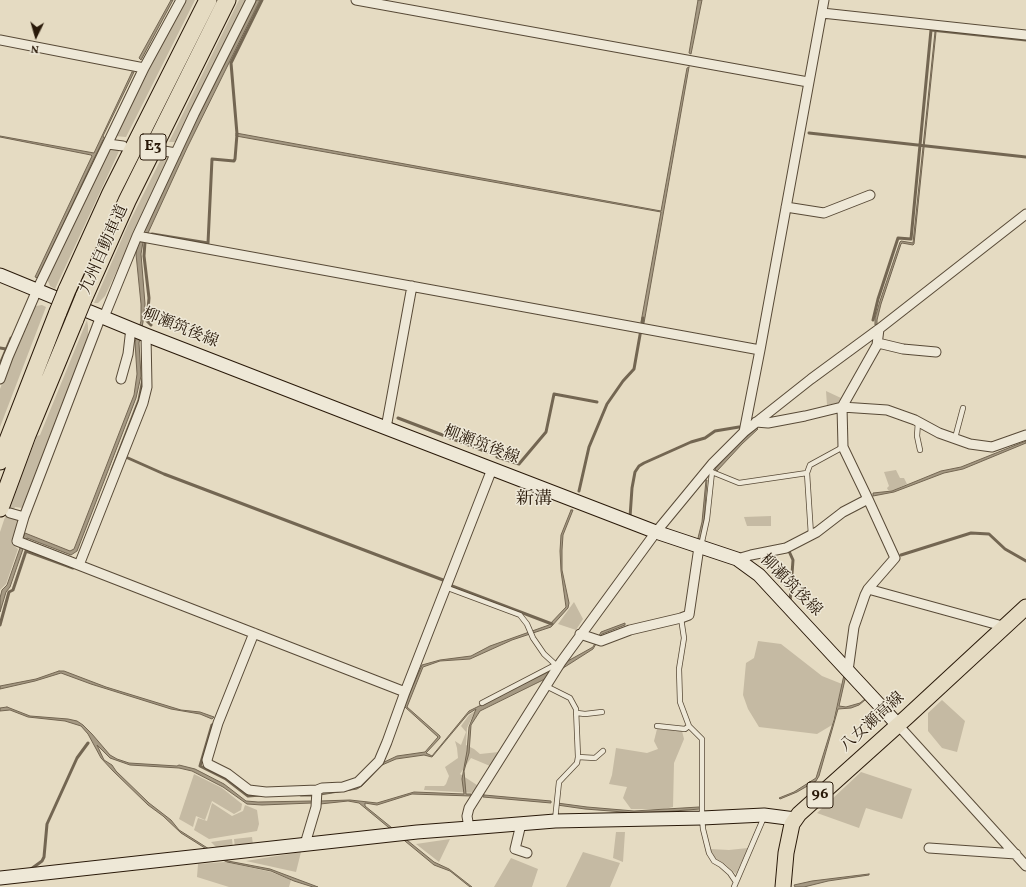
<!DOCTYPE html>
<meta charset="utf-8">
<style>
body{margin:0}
#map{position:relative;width:1026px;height:887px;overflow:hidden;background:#e5dbc2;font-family:Vollkorn,serif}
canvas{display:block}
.north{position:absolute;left:16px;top:16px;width:40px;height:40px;-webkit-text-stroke:3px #eee8d7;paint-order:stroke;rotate:185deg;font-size:11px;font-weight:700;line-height:16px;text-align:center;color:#291909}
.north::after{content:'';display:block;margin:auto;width:14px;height:18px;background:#291909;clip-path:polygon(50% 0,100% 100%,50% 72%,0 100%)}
</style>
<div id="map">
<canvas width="1026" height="887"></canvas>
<div class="north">N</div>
</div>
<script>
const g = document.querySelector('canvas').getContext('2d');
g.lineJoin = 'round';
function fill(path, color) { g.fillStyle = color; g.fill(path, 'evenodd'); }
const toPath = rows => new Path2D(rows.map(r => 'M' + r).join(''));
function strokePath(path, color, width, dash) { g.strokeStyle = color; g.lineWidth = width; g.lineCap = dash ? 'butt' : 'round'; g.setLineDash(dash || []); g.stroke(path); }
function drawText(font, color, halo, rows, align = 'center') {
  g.font = font + ' Vollkorn,"Noto Serif JP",serif'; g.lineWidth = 3; g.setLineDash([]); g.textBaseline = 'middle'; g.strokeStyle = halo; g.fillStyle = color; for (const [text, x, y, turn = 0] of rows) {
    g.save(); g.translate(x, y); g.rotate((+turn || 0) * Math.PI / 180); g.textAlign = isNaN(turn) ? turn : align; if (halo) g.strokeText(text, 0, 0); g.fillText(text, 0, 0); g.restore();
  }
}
const green = toPath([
 [184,0,195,0,126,137,115,136],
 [239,0,250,0,179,142,169,142],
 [110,148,120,149,55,289,50,286,47,279,47,274],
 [164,153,169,154,165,170,124,260,119,266,105,296,98,303,94,303,127,227],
 [42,305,46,307,0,427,0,389,31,309,36,306],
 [87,320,88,326,88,339,23,508,15,507,13,511,8,510,37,436,40,435],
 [826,391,841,398,838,403,827,405],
 [896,470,900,478,904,478,907,484,892,491,888,490,887,488,889,486,884,472],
 [6,514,21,518,13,545,18,549,6,584,0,590,0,532],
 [771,516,771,526,747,526,744,517],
 [574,602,583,619,576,630,558,624],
 [758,641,781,644,822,676,842,684,832,725,817,734,759,727,748,709,743,695,746,663,754,658],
 [942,700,965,721,957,752,942,748,928,731,928,713],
 [475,711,467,728,466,745,474,749,480,754,499,752,490,766,471,758,460,774,480,787,475,793,424,790,425,786,444,786,446,784,449,776,445,767,458,758,457,748,455,741,461,745,466,732,461,726,469,715],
 [657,729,682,731,684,739,674,763,673,807,664,809,631,809,623,798,627,787,609,784,612,775,616,748,647,753,658,749,654,741],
 [861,772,912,789,902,819,866,808,859,828,817,813],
 [194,774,222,788,242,804,241,810,234,814,212,801,205,820,196,816,193,827,179,819],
 [212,803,232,816,243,811,245,805,257,810,259,824,257,831,209,839,194,830,198,818,207,821],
 [616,832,625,832,623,862,613,858],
 [252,837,253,845,235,848,234,839],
 [232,839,233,848,218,849,211,842],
 [450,839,439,862,416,844],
 [748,848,736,874,725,864,715,858,710,849,729,850],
 [301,852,296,872,246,861],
 [583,852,620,863,610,887,566,887],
 [511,858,538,869,532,887,494,887],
 [225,862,271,872,291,880,289,887,229,887,197,877,198,864]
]);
const water = toPath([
 [171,0,173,0,141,60,139,58,171,0],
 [255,0,260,0,187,148,148,233,141,232,255,0],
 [698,0,702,0,691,54,689,53,698,0],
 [935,32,936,32,914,244,913,245,902,243,901,244,881,304,877,320,877,325,875,325,875,318,880,301,900,242,901,241,913,243,935,32],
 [689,67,644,323,641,322,661,212,236,136,236,133,661,211,687,68,689,67],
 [132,72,134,72,103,136,104,138,105,138,105,140,103,140,89,169,38,278,35,277,92,156,91,155,0,137,0,136,94,153,132,72],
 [138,241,143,242,141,254,145,304,143,322,139,343,141,376,136,398,77,551,71,555,27,538,26,540,23,538,25,533,70,551,74,549,130,405,134,395,137,374,135,342,141,321,141,304,136,254,138,241],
 [757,428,758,429,742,444,717,471,715,469,723,460,740,442,757,428],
 [1026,441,1026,443,963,469,944,473,894,492,873,496,873,493,892,491,941,471,961,467,1026,441],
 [706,480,707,480,704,521,700,543,697,542,702,522,706,480],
 [571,510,573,510,563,535,562,550,562,570,569,603,568,608,551,627,512,640,470,659,440,661,423,667,407,707,440,736,440,738,426,753,432,756,469,711,548,672,593,647,601,632,625,623,625,625,602,634,593,649,549,677,480,711,471,725,469,753,464,771,466,794,471,794,471,796,412,794,377,805,365,803,365,806,434,862,449,869,472,887,470,887,450,871,434,865,359,803,348,801,320,804,320,801,350,800,377,803,414,792,464,794,462,779,467,751,469,727,476,709,468,714,432,757,424,755,396,759,382,765,362,786,357,789,320,795,320,793,352,788,380,764,397,756,425,752,438,737,405,707,404,706,422,665,440,660,471,656,490,646,549,625,566,607,561,571,560,551,561,535,571,510],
 [20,548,23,549,10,587,6,592,0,612,0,598,2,590,7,585,20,548],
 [59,671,64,671,106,687,181,710,200,712,214,717,212,719,200,714,171,709,91,684,61,673,35,681,0,689,0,686,36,679,59,671],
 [844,675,846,675,839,706,846,707,860,703,865,699,865,700,859,705,851,708,838,709,819,776,816,781,797,792,780,799,779,798,794,792,816,778,834,720,844,675],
 [7,707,30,716,68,719,77,721,83,725,92,734,110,755,117,759,129,763,177,766,179,765,195,769,224,784,246,801,258,802,312,801,312,803,262,805,247,804,223,787,192,771,179,768,130,765,110,758,97,745,104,760,112,765,116,771,149,803,171,820,179,830,209,849,208,850,181,833,163,816,148,805,113,771,101,758,88,734,81,726,65,721,28,717,10,710,0,711,0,708,7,707],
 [484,795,551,801,551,803,483,797,484,795],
 [557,803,587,807,634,811,699,807,700,809,661,812,636,813,585,809,557,805,557,803],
 [223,858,228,861,270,869,318,887,313,887,294,881,271,871,227,862,221,859,223,858],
 [869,874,869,875,828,881,804,887,795,887,794,885,812,881,869,874]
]);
const stream = toPath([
 [809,133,1026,157],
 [152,234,208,243,212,159,234,161,235,159,237,134,231,63,262,0],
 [145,242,144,256,149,298,147,321,151,325],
 [873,320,878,299,898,238,911,239,931,30,1026,40],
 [0,348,6,349],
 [0,364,11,338],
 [398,418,487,452],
 [497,457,519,464,546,432,554,394,597,402],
 [128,458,164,474,443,580],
 [112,470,139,400,143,379],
 [579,491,589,447,607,404,623,381,634,369,643,318],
 [630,517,632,488,635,472,639,466,644,463,691,442,705,438,715,431,739,427],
 [788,549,793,560,790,602],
 [901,555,971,533,989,534,1005,549,1026,561],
 [452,586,552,624],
 [0,625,9,592,13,590,26,551,73,568],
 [212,725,200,766,226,779,248,796,261,795],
 [301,795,311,795],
 [31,869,42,861,44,857,47,824,77,758,88,743]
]);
const lane = toPath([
 [918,422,917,436,920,450],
 [955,438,963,408],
 [707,470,739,483,807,473],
 [811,535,807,473,810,465,843,447],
 [701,546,707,519,712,472],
 [445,587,520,615,527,624,533,638,544,654,556,665],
 [681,618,684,638,679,669,680,702,689,726,702,739,702,818,703,829,709,853,714,861,721,865,730,873,736,882],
 [546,686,570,698,576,709,578,757,577,763,559,782,555,820],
 [482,703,557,664],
 [577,713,585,714,602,712],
 [657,726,685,729,689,726],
 [578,757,595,758,603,751],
 [734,887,764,817]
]);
const street = toPath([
 [356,0,808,82],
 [822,13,1026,35],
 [0,40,144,68],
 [108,144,123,146],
 [164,151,176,153],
 [786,207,824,213,870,195],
 [137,236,760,350],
 [104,317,137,236,194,114,251,0],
 [878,343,903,349,936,352],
 [0,379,8,357,37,290,144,68,181,0],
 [121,379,128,354,131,328],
 [756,422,768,423,805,416,842,407,887,410,915,420,939,433,970,444,992,447,1026,435],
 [386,428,412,286],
 [744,432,760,350,824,0],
 [10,513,24,517,17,541,405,692],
 [24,517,101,316],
 [737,559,751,555,786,548,817,532,843,512,868,499],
 [79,565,143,403,147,387,146,335],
 [868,589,1006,627],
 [254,633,218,723,207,760,208,764,228,774,249,790,266,792,317,790,322,788,343,787,358,782,379,761,387,742,405,692,492,469],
 [580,634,601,641,630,630,681,618,689,615,699,547],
 [848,671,854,627,865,595,868,589,895,558,868,499,843,447,842,407,877,345,879,329],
 [898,725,1026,866],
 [521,824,515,849,527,853],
 [469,828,467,816,469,808,561,662,656,532,712,464,744,432,811,379,879,329,1026,214],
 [305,844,316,807,317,790],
 [929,848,1016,854]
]);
const secondary = toPath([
 [0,275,146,335,386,428,656,532,737,559,759,575,898,725],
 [0,878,417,832,469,828,555,821,702,818,764,815,795,819]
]);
const primary = toPath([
 [783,887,786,853,792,824,799,814,907,717,1026,607]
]);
const highway = toPath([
 [67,290,111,193,208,0],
 [84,297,127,201,227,0],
 [0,461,58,312],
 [0,508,27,435,75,319]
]);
const highwayBridge = toPath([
 [58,312,67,290],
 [75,319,84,297]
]);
const shields = [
 [153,147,26],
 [820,795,26]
];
const shieldNames = [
 ["E3",153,147],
 ["96",820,795]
];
const streetNames = [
 ["九州自動車道",105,250,-66],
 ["柳瀬筑後線",180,329,22],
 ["柳瀬筑後線",481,446,21],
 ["柳瀬筑後線",790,586,45],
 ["八女瀬高線",873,723,-42]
];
const quarterNames = [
 ["新溝",534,501]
];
fill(green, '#c5baa3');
fill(water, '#a59983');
strokePath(water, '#736652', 1);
strokePath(stream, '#736652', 3);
strokePath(lane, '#584a37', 6);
strokePath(street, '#584a37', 11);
strokePath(secondary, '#291909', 15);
strokePath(primary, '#291909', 17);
strokePath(highway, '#291909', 19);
strokePath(lane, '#eee8d7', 4.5);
strokePath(street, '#eee8d7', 9);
strokePath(secondary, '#eee8d7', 13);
strokePath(primary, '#e5dbc2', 15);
strokePath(highway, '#e5dbc2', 17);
strokePath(highwayBridge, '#291909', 19, []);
strokePath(highwayBridge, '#e5dbc2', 17);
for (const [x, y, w] of shields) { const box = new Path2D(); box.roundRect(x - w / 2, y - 13, w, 26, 3); g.fillStyle = '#eee8d7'; g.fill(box); strokePath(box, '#291909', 1); }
drawText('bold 15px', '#291909', null, shieldNames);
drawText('16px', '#291909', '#eee8d7', streetNames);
drawText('18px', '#291909', '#eee8d7', quarterNames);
</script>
